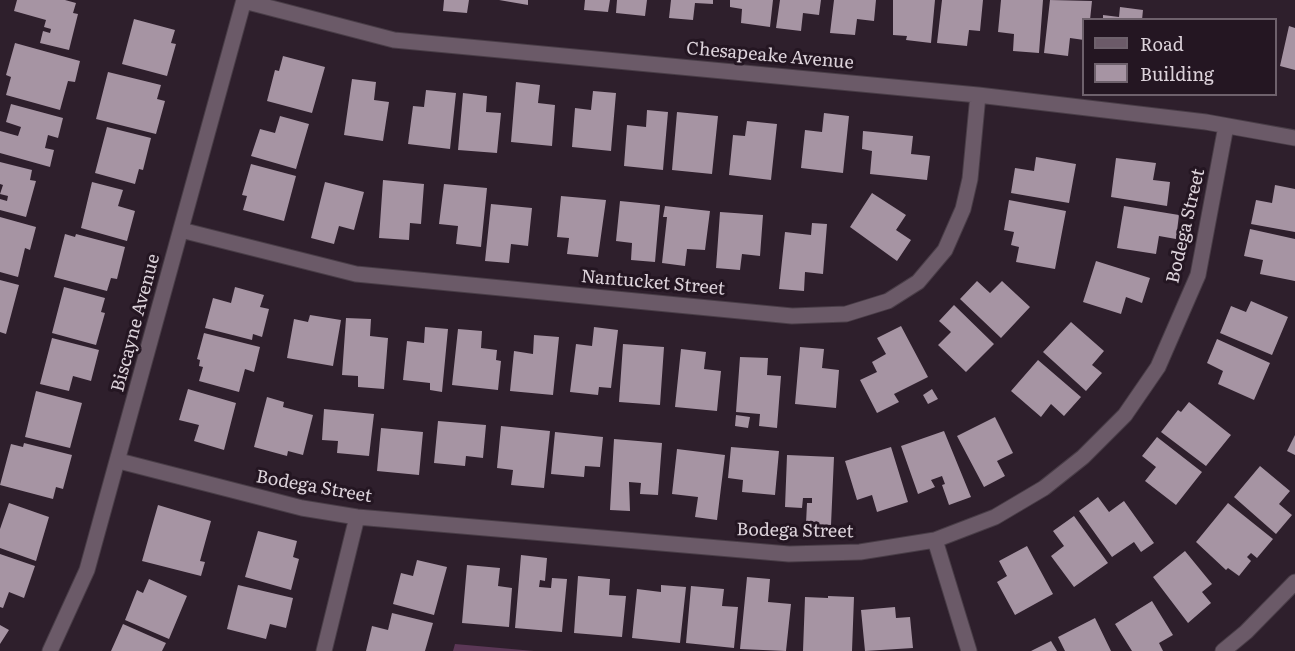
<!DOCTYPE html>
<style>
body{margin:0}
#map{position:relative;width:1295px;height:651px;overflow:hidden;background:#2e1f2c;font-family:Literata,serif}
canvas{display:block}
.legend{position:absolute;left:1082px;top:18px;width:195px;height:78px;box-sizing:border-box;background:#241622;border:2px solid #6e616c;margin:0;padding:8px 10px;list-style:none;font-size:18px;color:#dcd2da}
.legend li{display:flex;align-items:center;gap:12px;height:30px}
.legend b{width:30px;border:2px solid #6e616c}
</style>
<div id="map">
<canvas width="1295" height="651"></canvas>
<ul class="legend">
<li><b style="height:8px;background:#6b5a68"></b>Road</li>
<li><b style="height:16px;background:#a694a3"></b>Building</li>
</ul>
</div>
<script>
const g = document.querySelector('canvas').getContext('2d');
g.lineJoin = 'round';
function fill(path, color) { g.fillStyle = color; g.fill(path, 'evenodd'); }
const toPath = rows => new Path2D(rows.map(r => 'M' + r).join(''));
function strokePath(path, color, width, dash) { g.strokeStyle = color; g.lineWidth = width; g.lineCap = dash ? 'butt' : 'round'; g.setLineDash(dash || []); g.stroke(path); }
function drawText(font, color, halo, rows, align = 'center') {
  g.font = font + ' Literata,serif'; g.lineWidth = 6; g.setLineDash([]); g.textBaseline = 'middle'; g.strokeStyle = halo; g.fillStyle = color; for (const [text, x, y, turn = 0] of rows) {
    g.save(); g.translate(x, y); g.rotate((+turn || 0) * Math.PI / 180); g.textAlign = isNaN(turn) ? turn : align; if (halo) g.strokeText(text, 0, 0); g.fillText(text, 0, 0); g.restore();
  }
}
const green = toPath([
 [455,644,534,651,453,651]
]);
const building = toPath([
 [17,0,65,0,76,3,73,13,78,14,69,50,40,43,43,31,50,33,51,29,44,27,46,20,14,11],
 [444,0,469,0,467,13,443,11],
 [499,0,528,0,528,5],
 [585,0,610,0,608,12,584,10],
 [617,0,647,0,645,16,616,13],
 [671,0,713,0,713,4,695,3,693,20,669,18],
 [730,0,773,0,770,27,741,23,742,9,730,7],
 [780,0,821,0,819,15,803,13,801,31,776,28],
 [834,0,876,0,874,21,857,19,855,35,830,33],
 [893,0,935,0,931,43,906,40,907,36,893,35],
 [942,0,983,0,980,31,969,30,967,46,937,43],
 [1001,0,1043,0,1039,53,1013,51,1014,34,998,32],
 [1050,0,1092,1,1090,20,1084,20,1084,40,1070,38,1068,56,1044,53],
 [1120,7,1143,10,1142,20,1103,20,1103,15,1119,17],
 [134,19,175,30,171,43,176,44,167,76,122,64],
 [1289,26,1295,28,1295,70,1280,66],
 [15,43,80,61,75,82,68,81,60,110,6,95,11,77,6,75],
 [283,56,325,67,312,113,267,101,275,70,279,71],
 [108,72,161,85,157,99,165,101,156,134,96,119],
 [352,79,376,82,374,100,389,102,383,141,344,135],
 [516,82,540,85,538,103,555,105,552,146,511,142],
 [426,90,456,93,450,149,408,144,413,106,424,107],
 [593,91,616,93,611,151,572,147,575,108,591,110],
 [463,93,487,96,486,112,501,113,497,153,458,150],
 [11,104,63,118,58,138,48,135,45,148,54,150,50,167,0,153,0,131,18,136,21,127,6,122],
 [647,110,668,112,663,170,624,166,627,125,646,127],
 [677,112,718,116,712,174,672,170],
 [824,113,849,116,843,173,801,168,805,130,822,132],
 [280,116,309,124,296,169,251,156,260,129,275,133],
 [747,121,777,124,771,180,729,175,733,135,745,136],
 [107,127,151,138,143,170,139,169,135,184,95,173],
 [863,131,913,136,911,154,930,156,927,180,870,174,872,151,862,149],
 [1036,157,1076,164,1069,203,1011,193,1015,168,1034,171],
 [1116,158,1156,163,1153,180,1170,182,1167,206,1111,197],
 [0,162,32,170,30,180,36,181,26,217,0,210,0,199,7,201,8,196,0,194,3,185,0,184],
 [251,164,296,176,284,221,243,210,247,196,242,195],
 [383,180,424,184,421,224,410,223,409,240,379,238],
 [92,182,123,190,118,206,135,211,127,241,81,228],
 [325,182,364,192,354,230,339,226,334,244,311,238],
 [444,184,487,188,481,247,456,244,458,226,439,224],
 [1275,185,1295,189,1295,232,1251,224,1256,200,1272,203],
 [872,193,906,215,896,230,911,240,897,261,850,227],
 [561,196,606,200,598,257,567,254,569,238,557,237],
 [1009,200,1066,211,1055,269,1016,262,1019,247,1011,245,1014,232,1004,230],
 [620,201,660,205,655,262,631,260,632,243,616,241],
 [491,204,532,208,528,246,511,244,509,263,485,261],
 [665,206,710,211,705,250,687,249,685,266,662,263,667,217,663,217],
 [1124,206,1179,215,1176,239,1159,236,1156,254,1117,248],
 [720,212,763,215,760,256,742,254,740,270,716,268],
 [0,217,36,227,30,250,25,248,18,277,0,272],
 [812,223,827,224,823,274,805,272,804,291,779,289,785,232,811,235],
 [1250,229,1295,239,1295,281,1260,274,1263,260,1244,256],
 [65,234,75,237,76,234,125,247,117,279,111,278,107,291,54,277],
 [1096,261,1150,278,1142,303,1126,297,1121,314,1083,302],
 [0,280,19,285,6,334,0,332],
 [977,281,990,293,1002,281,1030,307,1001,338,960,299],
 [64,287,105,298,101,312,105,313,96,345,52,333],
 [235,287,264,295,260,307,269,309,262,337,253,334,252,340,205,328,213,298,231,303],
 [1251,301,1288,317,1272,355,1220,333,1231,306,1246,312],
 [954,305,994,344,966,372,938,345,951,332,939,321],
 [310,315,341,320,333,366,287,358,294,319,308,322],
 [346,318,371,319,370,336,388,338,384,389,358,387,358,376,342,375],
 [1071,322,1104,351,1092,365,1102,373,1086,391,1043,352],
 [901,326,928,377,894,394,899,402,877,413,860,380,877,372,872,362,886,354,877,338],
 [425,327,448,329,442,392,430,390,430,383,403,380,407,341,424,343],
 [594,327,618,330,611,388,599,387,598,395,570,392,576,344,592,346],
 [458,329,482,331,481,348,497,350,496,360,501,361,498,390,452,385],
 [204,333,260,347,254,372,245,369,239,392,199,381,203,367,199,366,200,360,197,359],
 [534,335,559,337,553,395,510,391,514,351,533,354],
 [52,338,99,350,91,381,73,376,69,391,40,384],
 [1217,339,1270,363,1254,400,1218,384,1223,371,1207,363],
 [623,344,664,347,660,405,619,402],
 [800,347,824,349,822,368,839,370,836,408,795,404],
 [681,349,706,352,704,369,721,371,717,411,675,407],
 [740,357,768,358,767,375,781,376,777,428,759,426,760,414,736,412],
 [1038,360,1081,397,1064,416,1051,404,1041,417,1011,391],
 [188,389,236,403,224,450,194,441,199,425,179,420],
 [932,389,938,399,928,404,923,395],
 [36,391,82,403,70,448,25,437],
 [267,397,284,402,283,407,313,415,303,455,288,451,287,456,254,447],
 [1189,402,1231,435,1206,466,1161,432,1178,410,1181,412],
 [324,409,374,414,369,456,337,453,338,441,322,440],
 [736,415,750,417,748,428,735,426],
 [995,417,1013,453,997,461,1005,476,984,487,957,436],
 [438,421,486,425,483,458,466,456,465,466,434,463],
 [501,426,550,431,544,488,511,485,513,470,497,468],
 [381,428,423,432,419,475,377,471],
 [944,431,971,497,949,505,942,485,945,484,942,476,931,480,935,487,918,494,901,446],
 [555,432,603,437,600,467,585,466,584,477,551,474],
 [1295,435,1295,455,1287,451],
 [1157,437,1202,472,1176,505,1145,481,1156,467,1142,456],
 [614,439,662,443,658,495,640,494,641,483,629,482,630,511,610,510],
 [24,443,72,455,63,489,56,487,53,499,0,485,11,444,23,447],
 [731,447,779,451,775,495,742,492,743,480,728,478],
 [891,447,908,502,877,512,872,495,857,500,845,461],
 [677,449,725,455,717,520,695,517,698,497,672,494],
 [787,455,834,457,831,525,806,524,807,503,812,503,812,498,803,498,802,508,785,507],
 [1260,466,1290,491,1279,504,1292,515,1276,534,1234,497],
 [1098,497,1109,512,1124,501,1154,543,1141,552,1134,542,1112,557,1079,511],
 [9,503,49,517,36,561,0,548,0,529],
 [1228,503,1273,539,1257,558,1251,553,1247,557,1251,561,1239,576,1228,568,1226,570,1196,542],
 [158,505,211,521,200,561,205,562,201,576,142,561],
 [1074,516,1108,563,1074,587,1051,556,1064,546,1053,531],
 [258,531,297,541,293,557,299,559,291,590,245,577],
 [1027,546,1053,594,1015,615,997,582,1007,576,999,561],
 [1185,551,1212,584,1202,592,1211,603,1188,623,1153,577],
 [0,554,35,566,24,598,9,592,3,608,0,607],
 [521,555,547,558,545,581,540,580,539,587,551,588,552,578,567,579,562,632,515,628],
 [417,560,447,567,434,615,393,604,401,573,413,576],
 [467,565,500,568,498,586,512,588,509,627,462,623],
 [578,576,610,579,609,595,626,596,622,637,574,633],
 [747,577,770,579,768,602,791,604,786,651,740,649],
 [149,579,187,596,169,639,125,620,137,590,143,593],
 [238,585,293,598,286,628,270,624,266,639,227,629],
 [661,585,686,587,680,643,632,638,637,589,661,592],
 [691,586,724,589,722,606,738,607,734,648,686,643],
 [828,596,854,597,852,651,803,651,805,597,828,598],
 [1152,601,1173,635,1159,643,1163,651,1132,651,1115,624],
 [895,607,896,618,910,617,913,648,865,651,861,610],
 [392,613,433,623,425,651,366,651,372,626,388,630],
 [1095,618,1111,651,1065,651,1058,637],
 [123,624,166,643,162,651,111,651],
 [0,625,9,630,0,644],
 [1051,641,1057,651,1031,651]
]);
const street = toPath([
 [244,1,394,40,978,95,1206,122,1295,138],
 [181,230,356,274,792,316,846,314,888,301,918,282,945,250,963,209,970,179,978,95],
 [119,461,302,508,357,517,789,554,860,552,935,540,995,517,1044,488,1083,457,1125,415,1158,367,1198,275,1226,126],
 [935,540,969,651],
 [50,651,87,570,244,0],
 [324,651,357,517],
 [1223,651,1246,632,1295,582]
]);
const streetNames = [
 ["Chesapeake Avenue",770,56,5],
 ["Bodega Street",1186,226,-77],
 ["Nantucket Street",653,283,5],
 ["Biscayne Avenue",136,323,-75],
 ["Bodega Street",314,487,10],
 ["Bodega Street",795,531,1]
];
fill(green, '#5b3756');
fill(building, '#a694a3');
strokePath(street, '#493d47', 17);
strokePath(street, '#6b5a68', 15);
drawText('18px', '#dcd2da', '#241622', streetNames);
</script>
